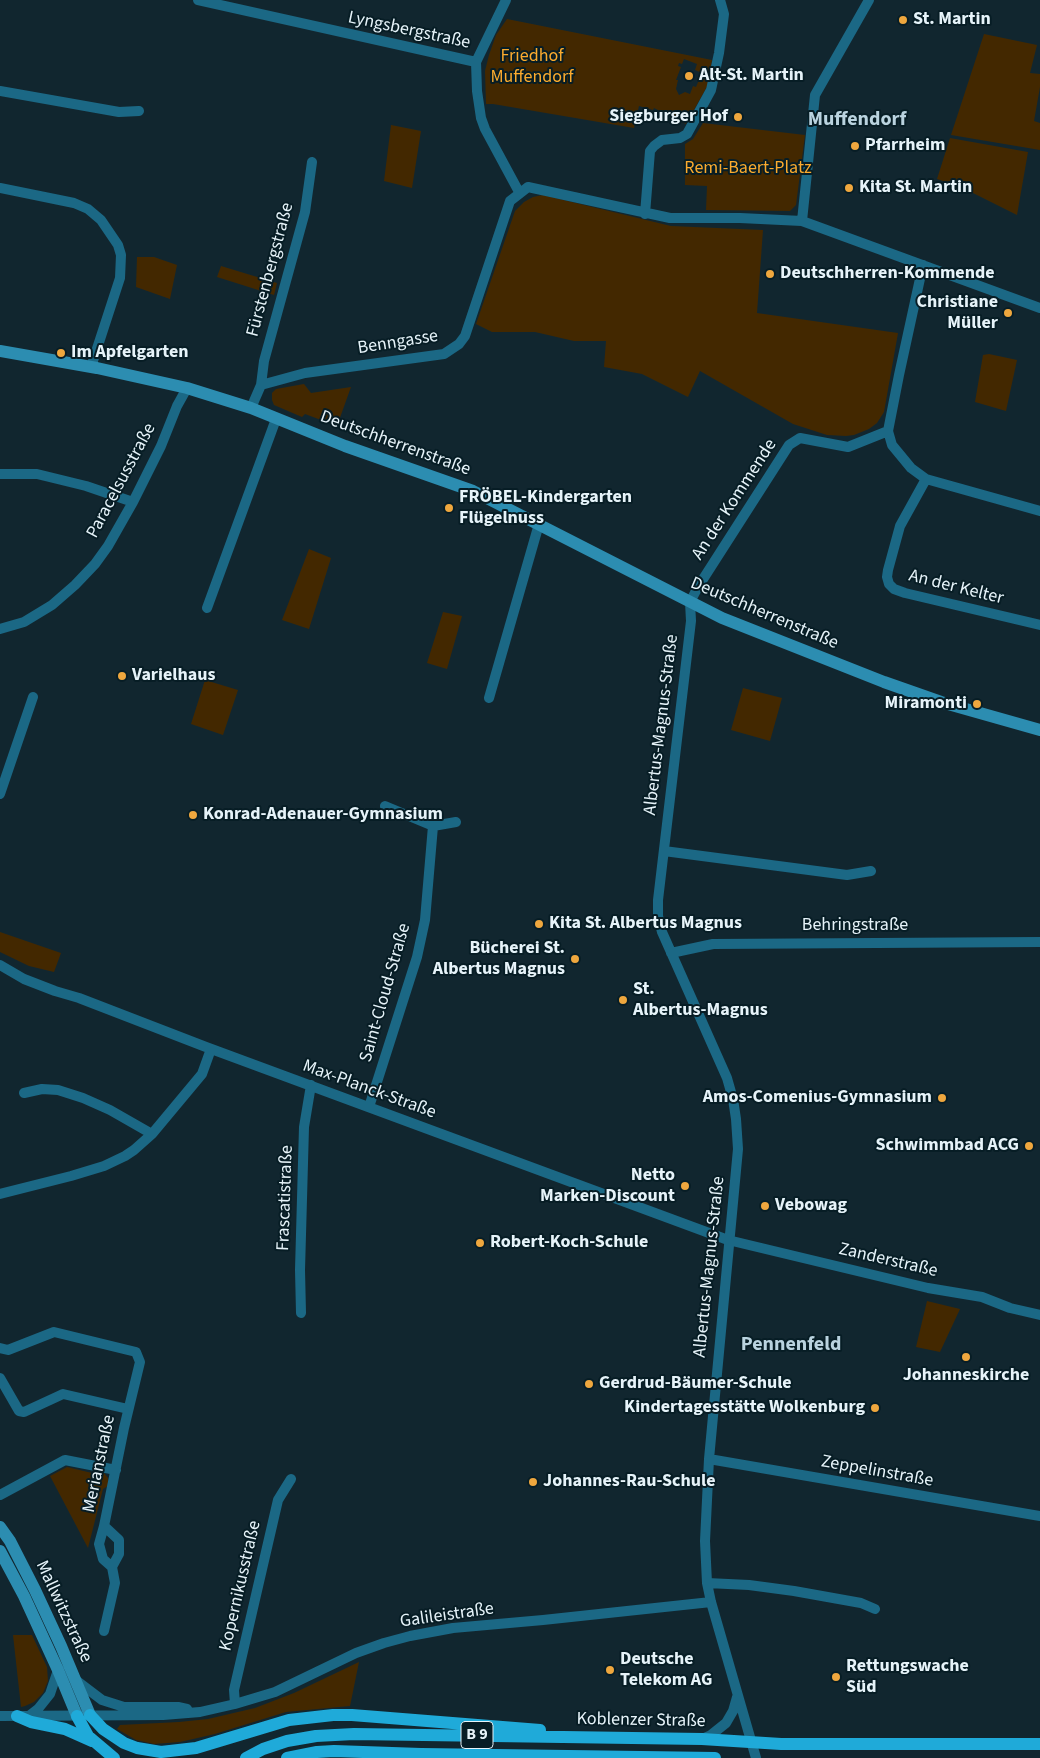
<!DOCTYPE html>
<meta charset="utf-8">
<style>
body{margin:0}
canvas{display:block;background:#11262f}
</style>
<canvas width="1040" height="1758"></canvas>
<script>
const g = document.querySelector('canvas').getContext('2d');
g.lineJoin = 'round';
function fill(path, color) { g.fillStyle = color; g.fill(path, 'evenodd'); }
const toPath = rows => new Path2D(rows.map(r => 'M' + r).join(''));
function strokePath(path, color, width, dash) { g.strokeStyle = color; g.lineWidth = width; g.lineCap = dash ? 'butt' : 'round'; g.setLineDash(dash || []); g.stroke(path); }
function drawText(font, color, halo, rows, align = 'center') {
  g.font = font + ' "Source Sans 3",sans-serif'; g.lineWidth = 4; g.setLineDash([]); g.textBaseline = 'middle'; g.strokeStyle = halo; g.fillStyle = color; for (const [text, x, y, turn = 0] of rows) {
    g.save(); g.translate(x, y); g.rotate((+turn || 0) * Math.PI / 180); g.textAlign = isNaN(turn) ? turn : align; if (halo) g.strokeText(text, 0, 0); g.fillText(text, 0, 0); g.restore();
  }
}
const green = toPath([
 [507,19,712,60,708,85,686,124,654,108,653,110,639,106,634,128,493,104,486,104,485,71,489,55,496,35],
 [684,59,697,64,695,70,702,73,696,87,693,86,690,94,685,92,679,95,676,89,678,80,676,80,681,67,678,66,679,63,682,64],
 [984,34,1037,45,1030,73,1040,74,1040,87,1034,121,1040,123,1040,150,951,135],
 [703,123,805,135,796,205,790,211,706,210,707,186,685,185,685,144,693,139],
 [391,125,421,131,412,188,384,181],
 [950,138,1028,152,1017,215,963,188,937,179],
 [543,195,671,226,763,230,757,313,898,333,884,412,877,423,869,429,854,435,846,436,827,435,793,424,700,371,688,397,642,374,604,367,606,341,574,341,535,332,492,332,476,324,515,211,524,202,533,197],
 [137,257,154,257,177,265,170,299,136,287],
 [221,266,277,283,274,295,217,277],
 [989,354,1017,360,1006,411,975,402,983,355],
 [304,384,311,393,351,387,337,426,305,414,302,417,274,405,272,400,272,393,276,389],
 [309,549,331,558,309,629,282,620],
 [443,612,462,616,447,669,427,663],
 [205,680,238,690,223,735,191,724],
 [743,688,782,698,770,741,731,730],
 [0,932,61,953,54,972,29,966,0,952],
 [927,1301,960,1309,940,1352,916,1347],
 [67,1467,92,1473,97,1470,104,1473,108,1478,108,1486,103,1489,88,1548,50,1476],
 [13,1635,32,1635,47,1667,48,1681,43,1693,34,1702,25,1706,21,1707],
 [359,1662,350,1706,286,1712,215,1734,180,1742,154,1744,136,1740,117,1729,120,1725,179,1722,208,1719,255,1708,294,1693]
]);
const street = toPath([
 [198,0,476,62],
 [506,0,476,62,477,91,481,118,485,129,519,192],
 [0,91,119,112,139,111],
 [0,188,74,203,88,209,101,220,118,245,121,255,120,278,91,367],
 [645,214,650,151,654,146,662,140,680,138,687,134,711,90,719,53,724,14,720,0],
 [802,221,815,95,869,0],
 [261,385,264,361,305,212,312,162],
 [251,408,261,385,305,373,444,354,459,344,465,336,510,201,528,187,670,218,740,218,802,221,1040,308],
 [888,431,892,445,911,468,926,479,1040,511],
 [0,474,37,474,86,486,133,502],
 [926,479,900,526,888,570,887,577,889,584,894,589,905,593,1040,625],
 [207,608,276,419],
 [0,629,24,622,52,605,75,585,95,564,108,546,133,502,161,446,177,406,187,388],
 [489,698,539,524],
 [0,794,33,697],
 [433,826,456,822],
 [664,851,847,875,871,871],
 [671,953,713,944,1040,942],
 [0,965,24,979,55,991,79,998,206,1047,728,1240,928,1288,982,1297,1010,1308,1040,1315],
 [24,1093,42,1089,58,1090,83,1098,110,1110,152,1134],
 [369,1107,417,957,425,920,433,826,385,806],
 [0,1194,71,1176,104,1166,125,1156,134,1150,152,1134,202,1074,211,1049],
 [301,1313,300,1270,304,1127,311,1085],
 [0,1348,8,1350,54,1332,136,1352,140,1362,124,1428,104,1526,119,1540,119,1554,112,1567,115,1583,104,1631],
 [0,1378,19,1411,24,1412,63,1394,128,1409],
 [709,1459,1040,1516],
 [0,1495,65,1460,116,1470],
 [104,1526,99,1544,103,1559,112,1567],
 [707,1583,749,1585,794,1591,861,1603,875,1609],
 [77,1681,102,1700,124,1707,178,1707,187,1709],
 [235,1704,234,1690,278,1500,291,1479],
 [0,1716,163,1715,200,1712,235,1704,275,1692,356,1653,384,1643,410,1636,453,1628,543,1620,711,1602],
 [29,1716,38,1709,50,1694,58,1670],
 [702,1739,711,1735,726,1723,733,1711,737,1697],
 [756,1758,711,1602,707,1583,705,1541,709,1459,738,1149,736,1119,733,1099,727,1078,662,932,658,916,658,900,691,621,690,602,698,587,789,445,800,438,848,447,888,431,899,375,923,265]
]);
const secondary = toPath([
 [0,351,97,368,187,388,251,408,345,446,473,491,722,618,884,682,941,702,1040,730],
 [0,1527,10,1541,35,1590,61,1646,90,1715],
 [0,1551,24,1596,58,1670,77,1716]
]);
const primary = toPath([
 [90,1715,103,1729,124,1743,137,1748,161,1752,196,1748,289,1720,333,1715,352,1715,540,1730],
 [17,1716,31,1722,65,1729,92,1741],
 [77,1716,88,1736,114,1758],
 [246,1758,263,1749,287,1741,316,1736,354,1734,702,1739,781,1744,1040,1744],
 [287,1758,317,1752,334,1751,421,1754,715,1758]
]);
const markers = [
 [903,20,5,"#efa73e"],
 [689,76,5,"#efa73e"],
 [738,117,5,"#efa73e"],
 [855,146,5,"#efa73e"],
 [849,188,5,"#efa73e"],
 [770,274,5,"#efa73e"],
 [1008,313,5,"#efa73e"],
 [61,353,5,"#efa73e"],
 [449,508,5,"#efa73e"],
 [122,676,5,"#efa73e"],
 [977,704,5,"#efa73e"],
 [193,815,5,"#efa73e"],
 [539,924,5,"#efa73e"],
 [575,959,5,"#efa73e"],
 [623,1000,5,"#efa73e"],
 [942,1098,5,"#efa73e"],
 [1029,1146,5,"#efa73e"],
 [685,1186,5,"#efa73e"],
 [765,1206,5,"#efa73e"],
 [480,1243,5,"#efa73e"],
 [966,1357,5,"#efa73e"],
 [589,1384,5,"#efa73e"],
 [875,1408,5,"#efa73e"],
 [533,1482,5,"#efa73e"],
 [610,1670,5,"#efa73e"],
 [836,1677,5,"#efa73e"]
];
const shields = [
 [477,1735,32]
];
const shieldNames = [
 ["B 9",477,1735]
];
const poiNames = [
 ["St. Martin",913,20],
 ["Alt-St. Martin",699,76],
 ["Siegburger Hof",728,117,"right"],
 ["Pfarrheim",865,146],
 ["Kita St. Martin",859,188],
 ["Deutschherren-Kommende",780,274],
 ["Christiane",998,303,"right"],
 ["Müller",998,324,"right"],
 ["Im Apfelgarten",71,353],
 ["FRÖBEL-Kindergarten",459,498],
 ["Flügelnuss",459,519],
 ["Varielhaus",132,676],
 ["Miramonti",967,704,"right"],
 ["Konrad-Adenauer-Gymnasium",203,815],
 ["Kita St. Albertus Magnus",549,924],
 ["Bücherei St.",565,949,"right"],
 ["Albertus Magnus",565,970,"right"],
 ["St.",633,990],
 ["Albertus-Magnus",633,1011],
 ["Amos-Comenius-Gymnasium",932,1098,"right"],
 ["Schwimmbad ACG",1019,1146,"right"],
 ["Netto",675,1176,"right"],
 ["Marken-Discount",675,1197,"right"],
 ["Vebowag",775,1206],
 ["Robert-Koch-Schule",490,1243],
 ["Johanneskirche",966,1376,"center"],
 ["Gerdrud-Bäumer-Schule",599,1384],
 ["Kindertagesstätte Wolkenburg",865,1408,"right"],
 ["Johannes-Rau-Schule",543,1482],
 ["Deutsche",620,1660],
 ["Telekom AG",620,1681],
 ["Rettungswache",846,1667],
 ["Süd",846,1688]
];
const streetNames = [
 ["Lyngsbergstraße",409,31,12],
 ["Fürstenbergstraße",271,270,-75],
 ["Benngasse",398,343,-9],
 ["Deutschherrenstraße",395,444,20],
 ["Paracelsusstraße",122,481,-62],
 ["An der Kommende",735,500,-57],
 ["An der Kelter",956,588,14],
 ["Deutschherrenstraße",764,614,23],
 ["Albertus-Magnus-Straße",662,725,-83],
 ["Behringstraße",855,926],
 ["Saint-Cloud-Straße",386,993,-74],
 ["Max-Planck-Straße",369,1090,20],
 ["Frascatistraße",286,1198,-88],
 ["Zanderstraße",888,1261,13],
 ["Albertus-Magnus-Straße",710,1267,-84],
 ["Merianstraße",100,1464,-78],
 ["Zeppelinstraße",877,1472,10],
 ["Kopernikusstraße",241,1586,-77],
 ["Mallwitzstraße",63,1612,65],
 ["Galileistraße",447,1616,-8],
 ["Koblenzer Straße",641,1721,1]
];
const parkNames = [
 ["Friedhof",532,57],
 ["Muffendorf",532,78],
 ["Remi-Baert-Platz",748,169]
];
const quarterNames = [
 ["Muffendorf",857,121],
 ["Pennenfeld",791,1346]
];
fill(green, '#432800');
strokePath(street, '#1b6885', 10);
strokePath(secondary, '#2c8db1', 12);
strokePath(primary, '#1faad9', 12);
for (const [x, y, r, color] of markers) { const dot = new Path2D(); dot.arc(x, y, r, 0, 2 * Math.PI); g.fillStyle = color; g.fill(dot); strokePath(dot, '#071d25', 2); }
for (const [x, y, w] of shields) { const box = new Path2D(); box.roundRect(x - w / 2, y - 13.5, w, 27, 4); g.fillStyle = '#071d25'; g.fill(box); strokePath(box, '#e6f3f9', 1); }
drawText('bold 16px', '#e6f3f9', null, shieldNames);
drawText('bold 18px', '#e6f3f9', '#071d25', poiNames, 'left');
drawText('18px', '#e6f3f9', '#071d25', streetNames);
drawText('18px', '#fbab2e', '#071d25', parkNames);
drawText('bold 20px', '#bad3df', '#071d25', quarterNames);
</script>
